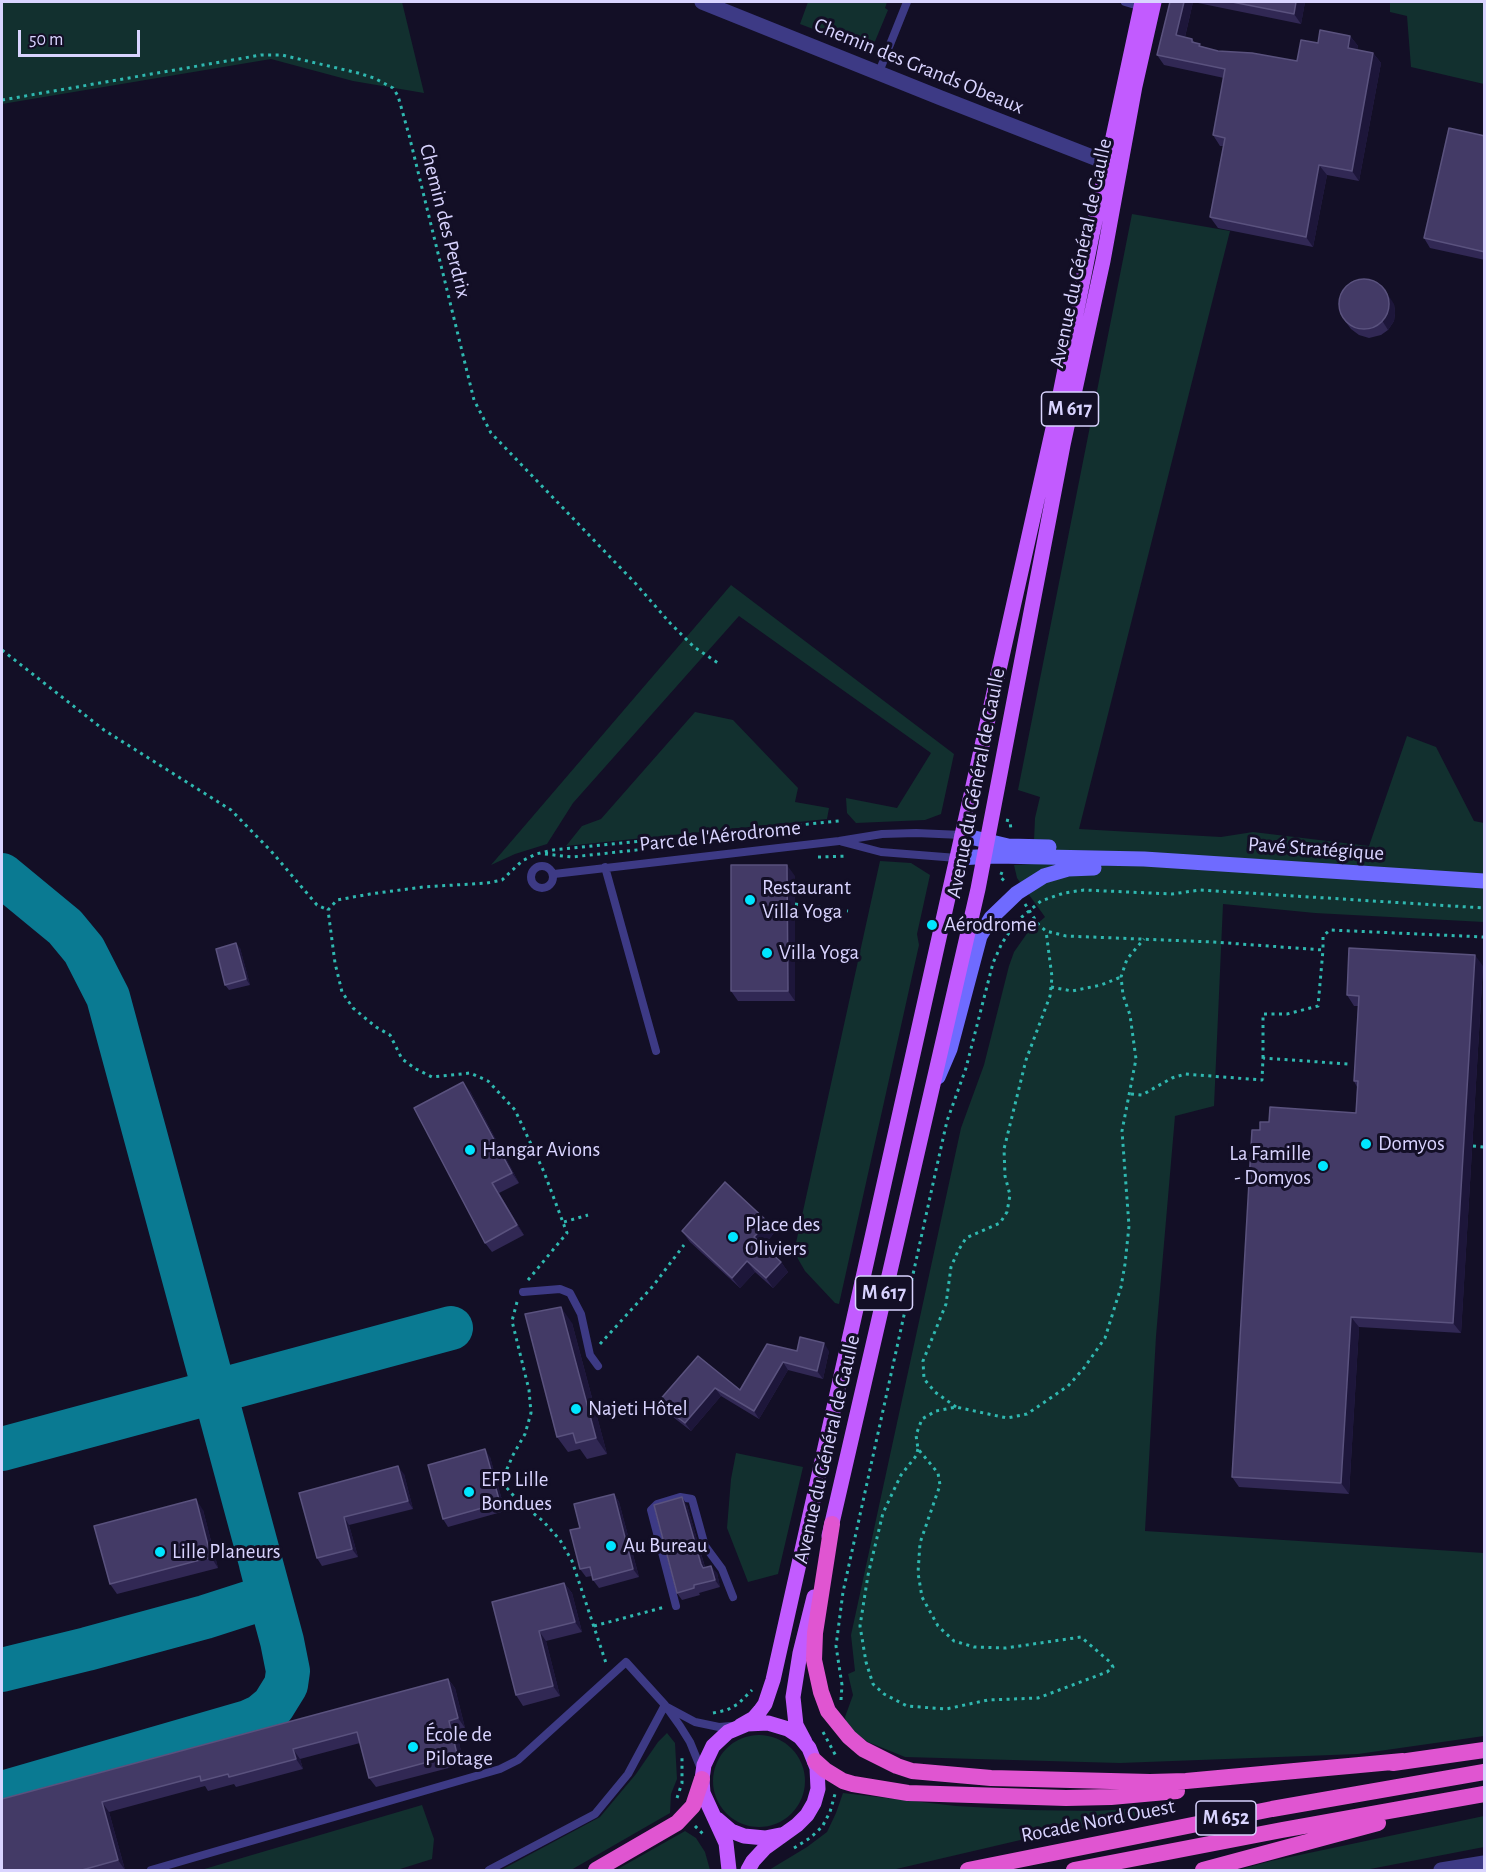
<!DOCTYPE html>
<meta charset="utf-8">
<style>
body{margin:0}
#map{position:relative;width:1486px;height:1872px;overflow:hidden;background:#130f26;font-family:"Alegreya Sans",sans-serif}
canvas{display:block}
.frame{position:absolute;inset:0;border:3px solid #d9d4ff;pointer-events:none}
.scale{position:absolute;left:18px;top:30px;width:122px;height:27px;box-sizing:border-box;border:3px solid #d9d4ff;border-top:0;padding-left:8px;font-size:18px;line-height:21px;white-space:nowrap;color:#d9d4ff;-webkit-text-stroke:4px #130f26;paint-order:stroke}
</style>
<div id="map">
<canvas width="1486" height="1872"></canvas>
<div class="frame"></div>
<div class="scale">50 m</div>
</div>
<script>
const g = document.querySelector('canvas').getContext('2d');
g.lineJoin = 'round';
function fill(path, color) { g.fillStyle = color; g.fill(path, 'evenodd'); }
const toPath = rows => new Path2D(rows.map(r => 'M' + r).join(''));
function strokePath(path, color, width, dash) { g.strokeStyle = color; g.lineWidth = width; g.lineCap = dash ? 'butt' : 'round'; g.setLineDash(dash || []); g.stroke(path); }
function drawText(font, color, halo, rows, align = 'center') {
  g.font = font + ' "Alegreya Sans",sans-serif'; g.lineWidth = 6; g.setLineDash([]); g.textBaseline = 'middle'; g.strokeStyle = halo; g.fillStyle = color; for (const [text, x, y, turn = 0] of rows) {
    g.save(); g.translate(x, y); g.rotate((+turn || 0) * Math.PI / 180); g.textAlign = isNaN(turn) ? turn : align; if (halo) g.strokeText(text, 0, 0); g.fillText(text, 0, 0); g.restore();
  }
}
const green = toPath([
 [2,2,402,2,424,93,353,81,271,59,2,104],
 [808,2,887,2,885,8,888,10,871,51,800,24],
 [1390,2,1484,2,1484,84,1411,67,1407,16,1390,12],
 [1132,214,1230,231,1079,829,1221,837,1253,832,1369,846,1407,736,1436,747,1474,821,1484,823,1484,922,1315,913,1223,904,1214,1106,1175,1116,1156,1336,1145,1531,1484,1553,1484,1736,1358,1754,1120,1763,905,1757,868,1742,847,1727,845,1717,853,1695,848,1674,855,1671,851,1635,961,1128,984,1065,1009,966,1014,952,1028,932,1045,917,1017,878,1014,865,1033,864,1035,818,1040,797,1018,790],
 [731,585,954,754,941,814,925,820,856,823,847,813,846,798,897,808,931,753,739,616,573,803,547,844,515,854,491,865],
 [695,712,733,720,798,788,795,802,829,808,827,819,566,846,582,826,601,819],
 [880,861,911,863,930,875,917,934,919,945,839,1304,835,1303,805,1271,794,1252],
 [736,1453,803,1467,778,1574,748,1582,727,1528,731,1479],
 [667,1733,675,1743,677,1779,671,1794,670,1813,571,1870,501,1870,600,1817,636,1774,658,1742],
 '713 1781a46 46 0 1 1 92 0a46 46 0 1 1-92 0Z',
 [843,1793,956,1806,1027,1810,1096,1811,1157,1807,1158,1814,1029,1838,892,1870,769,1870,807,1847,827,1832,836,1813],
 [422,1805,434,1839,432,1859,397,1870,201,1870],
 [1484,1816,1484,1847,1365,1870,1238,1870,1271,1861],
 [685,1831,696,1838,705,1852,710,1870,616,1870]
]);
const taxiway = toPath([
 [2,875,65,927,84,950,108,997,282,1641,288,1671,286,1685,273,1706,261,1716,248,1722,2,1793],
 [2,1449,451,1328],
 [2,1670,87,1649,205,1617,261,1599,265,1596,268,1591,261,1564]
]);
const path = toPath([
 [2,100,261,55,282,55,358,73,374,78,393,88,398,96,409,135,474,400,491,433,636,584,670,623,694,647,718,663],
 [2,650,104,730,231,810,271,851,317,905,328,910],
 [1006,820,1010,821,1011,830],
 [545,854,572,857,774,835],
 [818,857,848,856],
 [1002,872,1000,877,1007,883],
 [795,904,848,911],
 [1025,904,1038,924,1046,931,1066,936,1213,942,1323,950,1323,936,1330,930,1484,937],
 [1051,987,1072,991,1101,985,1121,977],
 [1263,1058,1263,1014,1287,1014,1318,1006,1323,950],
 [1131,1094,1142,1095,1172,1078,1185,1074,1262,1080,1263,1058,1348,1064],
 [1473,1146,1484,1147],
 [564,1222,588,1215],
 [528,1280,567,1233,544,1172,515,1110,488,1081,470,1073,432,1077,416,1069,402,1059,390,1035,376,1027,353,1008,342,992,335,963,328,910,337,900,370,894,423,887,487,883,502,880,522,861,536,854,553,850,839,821],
 [517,1302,512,1321,529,1390,531,1413,525,1434,513,1455,504,1476,506,1487,519,1502,543,1521,560,1540,572,1561,606,1663],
 [600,1344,653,1286,684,1245],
 [956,1407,935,1392,924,1379,923,1361,946,1304,951,1267,958,1251,966,1238,1000,1223,1007,1212,1010,1195,1005,1176,1004,1149,1026,1060,1050,996,1052,977,1046,931],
 [918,1449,916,1456,901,1475,883,1513,868,1575,860,1626,866,1662,873,1684,884,1694,907,1706,946,1709,988,1700,1038,1698,1107,1672,1113,1667,1110,1662,1081,1637,1006,1648,974,1647,954,1641,938,1626,922,1597,918,1573,920,1543,940,1485,938,1473,918,1449,916,1435,922,1419,936,1411,956,1407,1007,1418,1027,1414,1068,1386,1084,1368,1105,1338,1121,1287,1125,1264,1129,1226,1122,1131,1136,1059,1130,1015,1123,995,1121,977,1127,959,1144,939],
 [594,1626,665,1607],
 [841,1700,842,1685,836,1646,843,1592,938,1161,947,1121,966,1068,993,963,1002,943,1017,921,1041,901,1064,893,1084,890,1172,894,1200,890,1484,908],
 [713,1713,727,1710,738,1704,752,1690],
 [823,1732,837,1758],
 [677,1798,682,1783,682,1757],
 [695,1826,705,1836],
 [794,1848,810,1838,822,1827,830,1812,835,1794]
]);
const service = toPath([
 [1125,2,1142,7],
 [879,72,907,2],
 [843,842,881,852,957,858],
 '531 877a11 11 0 1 1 22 0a11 11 0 1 1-22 0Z',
 [605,867,656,1051],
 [554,874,839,841,882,834,916,833,962,835],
 [523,1292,560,1289,570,1293,581,1314,590,1355,598,1366],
 [676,1606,651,1510,657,1504,680,1497,692,1499,705,1546,722,1569,733,1597],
 [667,1707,695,1722,719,1727,731,1726],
 [151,1870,500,1769,518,1760,626,1662,665,1705,680,1726,690,1742,701,1769],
 [489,1870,595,1814,628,1774,665,1705]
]);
const minor = toPath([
 [702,2,941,98,1100,160,1120,167]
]);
const tertiary = toPath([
 [1441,1870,1484,1863]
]);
const secondary = toPath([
 [962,835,1008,846,1049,847],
 [957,858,996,856,1144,859,1484,881],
 [938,1077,950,1049,980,936,991,918,1017,893,1044,876,1068,869,1094,868]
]);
const primary = toPath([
 [829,1536,978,889,1063,445,1103,261,1135,86,1154,2],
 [740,1726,754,1718,760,1711,765,1704,773,1680,1054,424,1092,235,1142,2],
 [805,1742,796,1725,793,1697,800,1653,814,1597],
 [717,1819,731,1831,744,1836,765,1838,780,1835],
 [729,1870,726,1843,703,1793,702,1779,704,1765,713,1746,728,1732,747,1724,768,1723,788,1729,800,1737,809,1748,817,1768,818,1789,814,1803,807,1815,797,1825,765,1848,753,1861,748,1870]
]);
const trunk = toPath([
 [832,1524,815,1633,814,1660,821,1692,828,1711,849,1737,863,1749,897,1766,912,1771,991,1778,1150,1782,1186,1781,1403,1761],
 [815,1761,825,1770,843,1781,853,1784,908,1793,1066,1798,1111,1797,1177,1791],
 [1393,1763,1484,1750],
 [596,1870,677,1823,693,1806,702,1779],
 [968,1870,1272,1809,1484,1772],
 [1074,1870,1282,1830,1484,1794],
 [1203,1870,1378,1823]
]);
const wall = toPath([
 [1170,2,1305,2,1301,24,1193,2,1185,37,1192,39,1195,43,1201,46,1218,51,1297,61,1318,43,1350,36,1358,46,1357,50,1373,53,1381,63,1359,181,1327,175,1313,247,1218,228,1210,217,1224,146,1220,146,1213,135,1224,78,1164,65,1157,55],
 [1485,136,1485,260,1430,248,1424,238],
 [1394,304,1395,313,1394,321,1388,330,1381,335,1369,338,1359,335,1351,329,1345,321],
 [795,876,795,1001,738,1001,731,991],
 [240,948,250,985,229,990,225,985],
 [1483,966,1461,1333,1359,1327,1349,1494,1239,1487,1232,1477,1260,1130,1269,1122,1356,1113,1357,1087,1354,1081,1358,1006,1354,1006,1347,995],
 [470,1091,519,1183,499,1193,524,1235,492,1252,485,1243],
 [682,1231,775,1232,763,1246,781,1262,788,1272,773,1288,755,1272,740,1288,690,1242],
 [572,1323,607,1454,587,1459,580,1449,568,1452,557,1437],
 [797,1351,829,1351,823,1379,788,1370,759,1419,721,1396,691,1431,664,1410,658,1402,698,1356,740,1390],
 [490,1457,505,1511,448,1527,443,1519],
 [404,1474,413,1509,349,1525,358,1557,322,1566,317,1558,299,1493],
 [614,1494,619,1502,639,1577,599,1588,593,1580,592,1576,586,1577,580,1569,580,1528],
 [687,1505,705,1567,717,1573,720,1587,699,1593,700,1595,682,1600,677,1593],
 [203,1510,218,1568,117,1594,110,1584],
 [564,1583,572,1593,582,1632,546,1641,560,1696,523,1706,516,1695,492,1602],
 [448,1679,455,1688,465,1728,456,1730,464,1764,376,1787,369,1778,360,1743,300,1759,303,1769,236,1787,234,1784,208,1791,205,1786,109,1812,125,1870,2,1870,2,1799]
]);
const shadedWall = toPath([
 [1184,2,1193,2,1183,45,1176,35],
 [1296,2,1305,2,1301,24,1294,14],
 [1350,36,1358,46,1355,59,1348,48],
 [1373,53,1381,63,1359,181,1352,171],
 [1319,165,1327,175,1313,247,1306,237],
 [1383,287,1394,304,1395,313,1394,321,1388,330,1383,322],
 [787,865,795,876,795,1001,788,991],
 [236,943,240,948,250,985,246,979],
 [1475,955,1483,966,1461,1333,1453,1323],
 [463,1082,470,1091,519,1183,512,1173],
 [492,1183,499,1193,524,1235,517,1225],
 [768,1222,775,1232,761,1248,754,1237],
 [747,1261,755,1272,740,1288,732,1278],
 [781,1262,788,1272,773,1288,766,1278],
 [561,1307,572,1323,607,1454,596,1438],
 [1351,1317,1359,1327,1349,1494,1341,1483],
 [824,1343,829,1351,823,1379,817,1371],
 [783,1362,788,1370,759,1419,754,1411],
 [715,1388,721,1396,691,1431,685,1423],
 [485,1449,490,1457,505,1511,500,1503],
 [398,1466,404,1474,413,1509,408,1501],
 [614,1494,619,1502,639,1577,633,1569],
 [682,1497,687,1505,706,1571,703,1568,701,1564],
 [196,1499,203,1510,218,1568,211,1557],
 [344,1517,349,1525,358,1557,352,1549],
 [711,1566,717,1573,720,1587,715,1580],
 [564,1583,572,1593,582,1632,575,1622],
 [539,1631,546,1641,560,1696,553,1686],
 [448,1679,455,1688,465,1728,458,1718],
 [449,1721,456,1730,464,1764,457,1754],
 [293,1749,300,1759,303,1769,296,1759],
 [102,1802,109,1812,125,1870,118,1860]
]);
const building = toPath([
 [1170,2,1184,2,1176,35,1192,39,1192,42,1200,44,1199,46,1218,51,1252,53,1297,61,1301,40,1318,43,1320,30,1350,36,1348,48,1373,53,1352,171,1319,165,1306,237,1210,217,1225,138,1213,135,1225,69,1157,55,1170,2],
 [1232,2,1296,2,1294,14,1232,2],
 [1449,128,1485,136,1485,252,1424,238,1449,128],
 '1339 304a25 25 0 1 1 50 0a25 25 0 1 1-50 0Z',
 [731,865,787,865,788,991,731,991,731,865],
 [236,943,246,979,225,985,216,949,236,943],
 [1349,948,1475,955,1453,1323,1351,1317,1341,1483,1232,1477,1252,1130,1260,1130,1260,1122,1269,1122,1270,1107,1356,1113,1358,1081,1354,1081,1359,996,1347,995,1349,948],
 [463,1082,512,1173,492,1183,517,1225,485,1243,414,1108,463,1082],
 [725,1182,768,1222,754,1237,781,1262,766,1278,747,1261,732,1278,682,1231,725,1182],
 [561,1307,596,1438,576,1443,573,1433,557,1437,525,1314,561,1307],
 [800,1337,824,1343,817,1371,783,1362,754,1411,715,1388,685,1423,658,1402,698,1356,740,1390,767,1344,797,1351,800,1337],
 [485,1449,500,1503,443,1519,428,1465,485,1449],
 [398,1466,408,1501,344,1517,352,1549,317,1558,299,1493,398,1466],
 [614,1494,633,1569,593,1580,590,1567,580,1569,570,1530,580,1528,574,1504,614,1494],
 [682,1497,701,1564,703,1568,711,1566,715,1580,694,1585,694,1588,677,1593,654,1505,682,1497],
 [196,1499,211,1557,110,1584,94,1526,196,1499],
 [564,1583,575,1622,539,1631,553,1686,516,1695,492,1602,564,1583],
 [448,1679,458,1718,449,1721,457,1754,369,1778,357,1732,293,1749,296,1759,229,1777,228,1774,201,1781,200,1776,102,1802,118,1860,82,1870,2,1870,2,1799,448,1679]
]);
const markers = [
 [750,900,6,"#00e5ff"],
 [932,925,6,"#00e5ff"],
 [767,953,6,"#00e5ff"],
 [1366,1144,6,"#00e5ff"],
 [470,1150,6,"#00e5ff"],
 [1323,1166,6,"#00e5ff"],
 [733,1237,6,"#00e5ff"],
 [576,1409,6,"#00e5ff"],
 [469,1492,6,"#00e5ff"],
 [611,1546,6,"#00e5ff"],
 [160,1552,6,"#00e5ff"],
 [413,1747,6,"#00e5ff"]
];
const shields = [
 [1070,409,57],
 [884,1293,57],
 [1226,1818,60]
];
const shieldNames = [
 ["M 617",1070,409],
 ["M 617",884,1293],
 ["M 652",1226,1818]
];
const streetNames = [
 ["Chemin des Grands Obeaux",919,66,22],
 ["Chemin des Perdrix",445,221,76],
 ["Avenue du Général de Gaulle",1081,253,-78],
 ["Avenue du Général de Gaulle",976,783,-79],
 ["Parc de l'Aérodrome",720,836,-6],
 ["Pavé Stratégique",1316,849,4],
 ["Avenue du Général de Gaulle",827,1449,-77],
 ["Rocade Nord Ouest",1098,1821,-11]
];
const poiNames = [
 ["Restaurant",762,888],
 ["Villa Yoga",762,912],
 ["Aérodrome",944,925],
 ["Villa Yoga",779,953],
 ["Domyos",1378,1144],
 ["Hangar Avions",482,1150],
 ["La Famille",1311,1154,"right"],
 ["- Domyos",1311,1178,"right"],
 ["Place des",745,1225],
 ["Oliviers",745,1249],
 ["Najeti Hôtel",588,1409],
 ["EFP Lille",481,1480],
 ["Bondues",481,1504],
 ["Au Bureau",623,1546],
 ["Lille Planeurs",172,1552],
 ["École de",425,1735],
 ["Pilotage",425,1759]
];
fill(green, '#12302f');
strokePath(taxiway, '#0a7a92', 44);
strokePath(path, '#2fb8b0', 3, [3, 4.5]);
strokePath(service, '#3d3a85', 8);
strokePath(minor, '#3d3a85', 15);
strokePath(tertiary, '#3d3a85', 15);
strokePath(secondary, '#6f6bff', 15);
strokePath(primary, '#c25bff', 15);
strokePath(trunk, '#e055d1', 16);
fill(wall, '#312854');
fill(shadedWall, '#1d163a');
fill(building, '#433a66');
strokePath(building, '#5a527e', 1.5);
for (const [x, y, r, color] of markers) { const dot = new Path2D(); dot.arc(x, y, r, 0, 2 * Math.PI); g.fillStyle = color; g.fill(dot); strokePath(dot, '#130f26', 2); }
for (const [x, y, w] of shields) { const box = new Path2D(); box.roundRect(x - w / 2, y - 17, w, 34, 4.5); g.fillStyle = '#130f26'; g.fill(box); strokePath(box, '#d9d4ff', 1.5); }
drawText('bold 20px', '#d9d4ff', null, shieldNames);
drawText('21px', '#d9d4ff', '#130f26', streetNames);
drawText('21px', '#d9d4ff', '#130f26', poiNames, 'left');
</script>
